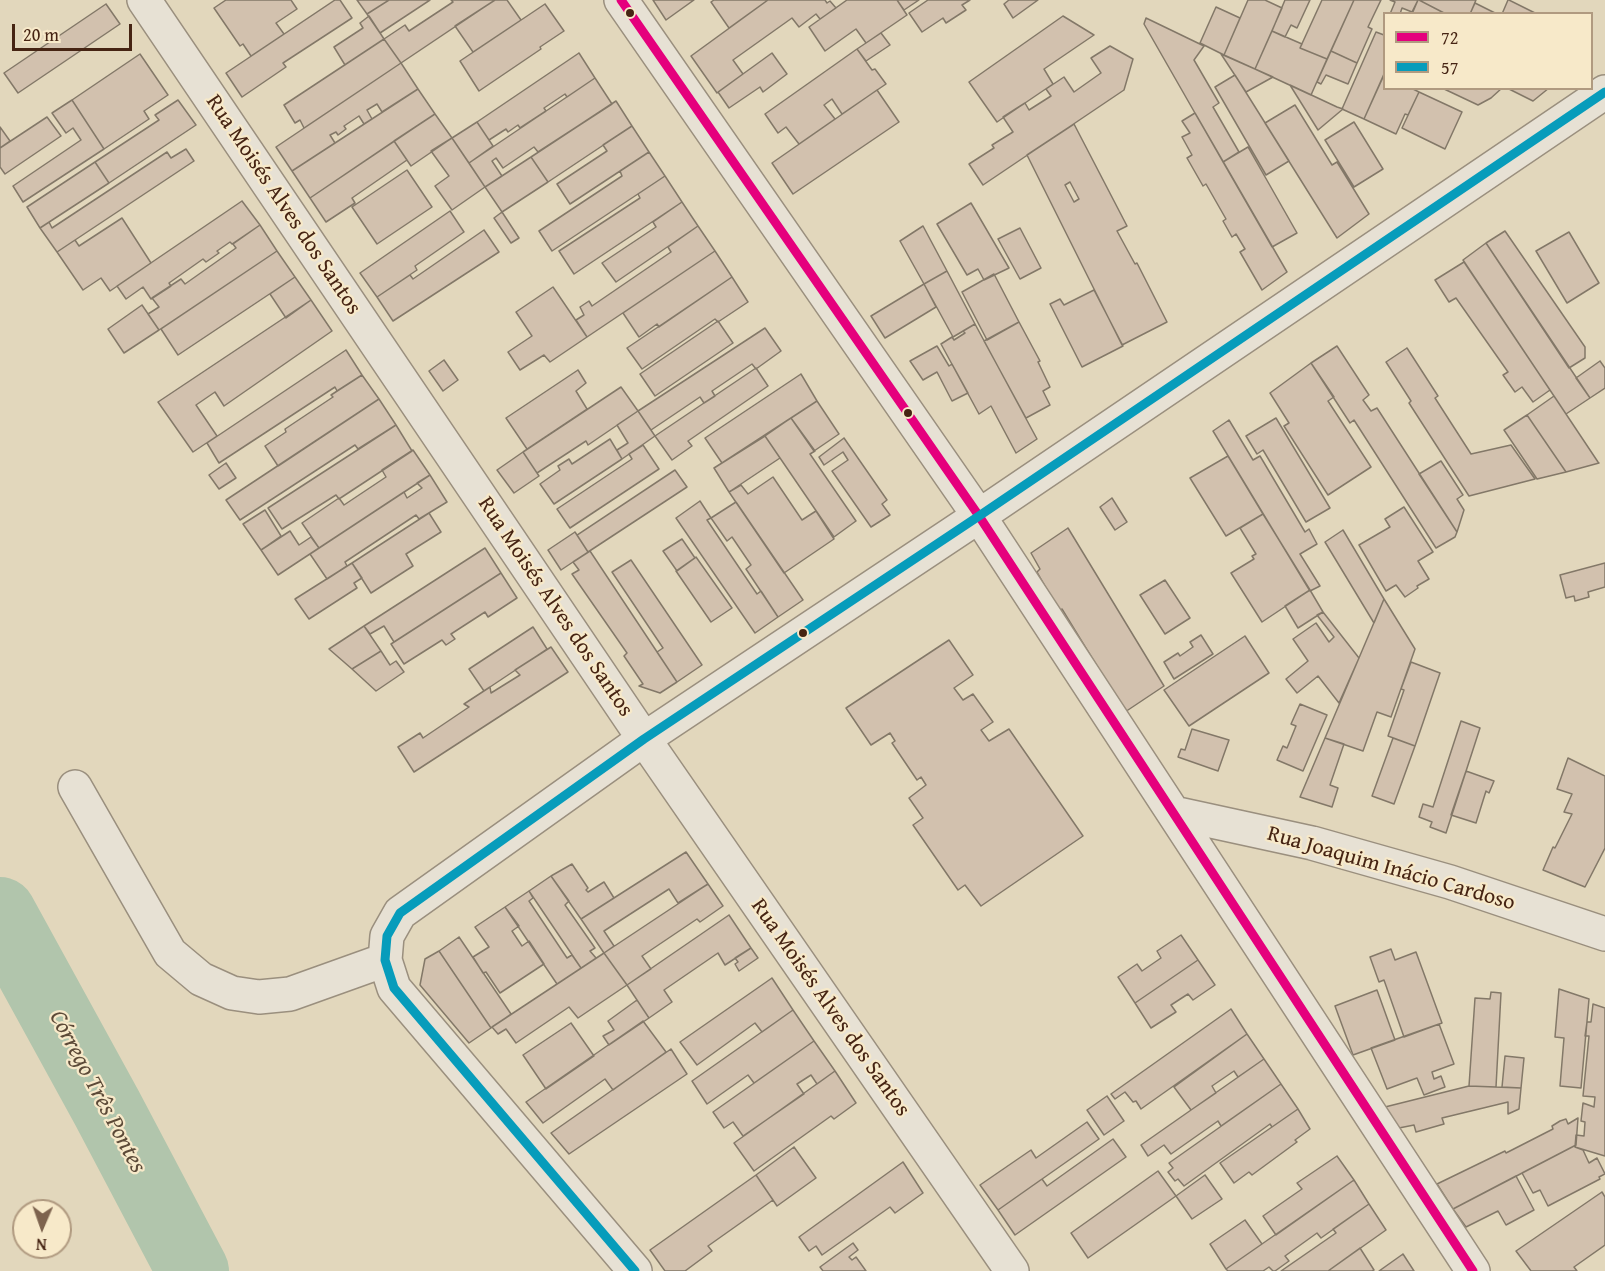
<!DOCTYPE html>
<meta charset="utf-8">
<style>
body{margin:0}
#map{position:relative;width:1605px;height:1271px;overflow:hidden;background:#e2d7bc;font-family:"Gentium Book Plus",serif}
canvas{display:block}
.legend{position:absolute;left:1383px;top:12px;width:210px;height:78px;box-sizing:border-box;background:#f7e9c9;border:2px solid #b09a80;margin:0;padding:8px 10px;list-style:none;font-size:18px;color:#462413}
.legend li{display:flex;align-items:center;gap:12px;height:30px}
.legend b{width:30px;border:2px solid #b09a80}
.north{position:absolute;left:12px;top:1199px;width:60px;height:60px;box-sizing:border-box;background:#f7e9c9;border:2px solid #b09a80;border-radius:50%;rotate:182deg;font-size:16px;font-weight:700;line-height:24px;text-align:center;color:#462413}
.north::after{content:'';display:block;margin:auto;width:21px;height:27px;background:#7d634e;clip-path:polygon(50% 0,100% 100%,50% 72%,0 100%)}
.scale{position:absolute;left:12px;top:24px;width:120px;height:27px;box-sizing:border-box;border:3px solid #462413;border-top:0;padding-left:8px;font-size:18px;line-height:21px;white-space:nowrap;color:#462413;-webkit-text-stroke:4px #f7e9c9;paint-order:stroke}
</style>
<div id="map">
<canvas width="1605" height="1271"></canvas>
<ul class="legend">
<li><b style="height:8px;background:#e5007d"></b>72</li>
<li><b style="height:8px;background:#079cbb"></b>57</li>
</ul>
<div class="north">N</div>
<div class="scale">20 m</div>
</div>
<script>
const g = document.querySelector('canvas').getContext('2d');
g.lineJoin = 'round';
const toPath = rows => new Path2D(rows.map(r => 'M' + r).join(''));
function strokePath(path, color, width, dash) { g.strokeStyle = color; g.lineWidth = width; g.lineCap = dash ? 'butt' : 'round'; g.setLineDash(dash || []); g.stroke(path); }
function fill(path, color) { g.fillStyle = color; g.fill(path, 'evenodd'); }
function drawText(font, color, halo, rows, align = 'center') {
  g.font = font + ' "Gentium Book Plus",serif'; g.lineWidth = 4.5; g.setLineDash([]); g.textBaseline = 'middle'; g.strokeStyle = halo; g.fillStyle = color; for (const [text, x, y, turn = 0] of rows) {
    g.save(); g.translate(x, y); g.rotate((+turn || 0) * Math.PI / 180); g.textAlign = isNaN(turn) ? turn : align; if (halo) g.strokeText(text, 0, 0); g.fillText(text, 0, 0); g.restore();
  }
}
const river = toPath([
 [0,913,107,1108,193,1271]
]);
const building = toPath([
 [226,0,291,0,297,9,276,23,284,34,251,56,243,44,240,46,214,8,226,0],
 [335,0,340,0,352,18,283,63,286,67,242,97,226,73,335,0],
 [357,0,389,0,367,14,357,0],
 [389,0,430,0,380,33,367,14,389,0],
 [451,0,495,0,401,63,384,39,405,25,409,31,453,2,451,0],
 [495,0,507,0,521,20,473,52,455,26,495,0],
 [653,0,694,0,666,20,653,0],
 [714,0,768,0,729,28,711,2,714,0],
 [768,0,825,0,827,3,830,1,836,8,820,19,816,14,799,27,792,18,733,60,743,74,717,93,691,56,768,0],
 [847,0,897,0,907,15,866,43,856,29,825,51,809,27,847,0],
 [897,0,919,0,904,10,897,0],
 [928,0,970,0,962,5,966,10,946,23,943,18,922,32,909,13,928,0],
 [1009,0,1038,0,1013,18,1004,4,1009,0],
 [1248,0,1265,0,1282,8,1255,69,1224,55,1248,0],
 [1285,0,1310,0,1297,28,1291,25,1285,37,1272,31,1285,0],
 [1322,0,1354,0,1327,59,1300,48,1322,0],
 [1354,0,1381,0,1368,27,1372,29,1357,63,1331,51,1354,0],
 [1390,0,1418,0,1412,12,1402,8,1400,14,1390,14,1395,2,1390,0],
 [1418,0,1419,0,1446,14,1412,14,1418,0],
 [1419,0,1476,0,1470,14,1446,14,1419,0],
 [1508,0,1509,0,1537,14,1502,14,1508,0],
 [1475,3,1497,14,1470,14,1475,3],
 [106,4,120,24,18,93,4,73,106,4],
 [545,4,564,31,540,47,541,49,479,91,460,61,545,4],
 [1216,7,1240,18,1224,55,1200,43,1216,7],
 [369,16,384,39,345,65,334,47,363,28,360,23,369,16],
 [1063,16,1094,35,1044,69,1053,84,997,122,969,82,1063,16],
 [1146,18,1204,46,1194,60,1219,103,1213,107,1239,152,1223,162,1144,24,1146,18],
 [1272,31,1302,44,1300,48,1327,59,1311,95,1255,69,1272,31],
 [1376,32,1384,35,1384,74,1364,119,1342,109,1376,32],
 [881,33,890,45,866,61,857,49,881,33],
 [384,39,401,63,304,128,300,120,295,123,284,105,384,39],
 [1110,46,1133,59,1124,90,983,185,969,164,994,148,992,145,1013,132,1003,117,1025,103,1029,110,1051,96,1046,89,1064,77,1074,92,1101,73,1091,58,1110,46],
 [857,49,872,70,875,69,886,84,842,114,832,99,824,105,835,119,799,144,786,127,778,133,765,114,857,49],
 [1331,51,1357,63,1348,84,1326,75,1321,84,1317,82,1331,51],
 [579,53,595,78,567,97,565,94,544,108,546,111,520,128,518,125,508,132,506,129,489,140,477,122,579,53],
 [772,53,787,74,763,92,760,87,729,108,718,92,772,53],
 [140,54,168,95,144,111,149,119,104,149,72,100,140,54],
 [1221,54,1255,69,1273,77,1246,92,1221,54],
 [401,63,418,89,382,112,377,104,367,110,372,119,364,124,359,116,344,126,346,129,338,135,336,132,330,135,335,143,292,171,276,147,401,63],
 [1235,75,1289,161,1266,175,1215,87,1235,75],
 [1384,75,1384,88,1411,88,1419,92,1408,115,1405,114,1396,134,1364,119,1384,75],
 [595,78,612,104,538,152,534,147,503,168,496,158,492,161,502,176,485,187,469,163,595,78],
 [1290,85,1337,107,1343,109,1318,130,1290,85],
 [1442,88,1502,88,1491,98,1478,105,1442,88],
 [1507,88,1549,88,1533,101,1507,88],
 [418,89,435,114,310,198,292,171,418,89],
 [877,90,899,122,793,194,772,163,877,90],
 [1419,92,1462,112,1445,149,1402,128,1419,92],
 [72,100,104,149,23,202,13,186,81,140,73,128,66,133,52,113,72,100],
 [178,100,196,125,109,183,95,162,159,120,155,115,178,100],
 [616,101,632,126,548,182,531,157,616,101],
 [1295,105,1332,165,1337,162,1369,214,1337,238,1265,123,1295,105],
 [1195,113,1287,272,1262,290,1240,252,1245,249,1236,234,1232,237,1223,221,1226,219,1206,184,1203,186,1187,158,1192,155,1182,137,1190,133,1182,121,1195,113],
 [435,114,452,138,411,166,394,141,435,114],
 [47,117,61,136,5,174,0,167,0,148,47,117],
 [477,122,493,146,469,163,452,138,477,122],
 [1354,122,1383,169,1354,187,1325,140,1354,122],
 [1074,124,1127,226,1117,231,1135,264,1137,263,1167,322,1122,345,1027,155,1074,124],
 [1070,182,1079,199,1074,202,1065,185,1070,182],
 [632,126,649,152,570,204,557,184,607,151,603,145,632,126],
 [0,127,10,141,0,148,0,127],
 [452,138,485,187,452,210,435,186,449,176,431,151,452,138],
 [394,141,407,160,352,198,355,203,326,222,310,198,394,141],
 [1248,147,1297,233,1272,247,1223,162,1248,147],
 [186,149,194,161,57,252,40,228,49,222,52,228,167,152,171,158,186,149],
 [649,152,665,176,552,251,539,231,622,176,620,171,649,152],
 [531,157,548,182,502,212,485,187,531,157],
 [95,162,109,183,40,228,27,207,95,162],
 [407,170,432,207,377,244,352,207,407,170],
 [665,176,682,202,574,274,559,251,640,198,638,194,665,176],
 [242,201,260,225,232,244,230,242,217,251,219,253,206,262,203,259,169,283,171,286,151,299,143,287,126,299,117,286,242,201],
 [682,202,698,226,616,282,602,263,656,227,653,222,682,202],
 [971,203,1009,268,984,280,978,269,967,275,937,224,971,203],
 [450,211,464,232,415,266,417,270,377,297,360,273,450,211],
 [502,212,519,238,511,243,494,218,502,212],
 [122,218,151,263,110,291,101,278,83,290,57,252,75,240,79,246,122,218],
 [260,225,277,251,159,330,148,314,159,307,152,298,181,279,185,284,236,248,233,244,260,225],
 [698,226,715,251,587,337,576,320,584,315,580,307,589,301,592,306,671,252,668,247,698,226],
 [923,226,947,271,924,284,900,241,923,226],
 [1020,228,1041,268,1020,279,998,239,1020,228],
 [484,230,499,252,393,321,377,297,410,275,413,279,484,230],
 [1505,231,1585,347,1585,358,1569,368,1486,243,1505,231],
 [1569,232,1599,283,1567,303,1536,251,1569,232],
 [1486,243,1590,398,1566,414,1463,260,1486,243],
 [277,251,295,277,178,355,161,329,277,251],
 [715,251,732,277,659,327,657,324,639,337,623,313,715,251],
 [1464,262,1550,390,1533,402,1522,387,1515,392,1503,375,1508,372,1456,298,1449,302,1435,280,1464,262],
 [947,271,975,324,953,337,924,284,947,271],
 [994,274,1019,322,987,340,962,292,994,274],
 [295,277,311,300,286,318,270,294,295,277],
 [732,277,748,302,718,322,715,319,642,369,627,348,732,277],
 [924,284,936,307,885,338,871,316,924,284],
 [553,287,587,337,550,362,544,355,520,370,508,352,532,336,516,312,553,287],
 [1094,290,1123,346,1082,367,1050,304,1060,299,1064,305,1094,290],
 [311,300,332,331,224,406,215,392,196,405,217,436,193,452,158,402,311,300],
 [142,305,159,330,124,353,108,329,142,305],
 [718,321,733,343,655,396,640,374,718,321],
 [1019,322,1040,361,1038,362,1050,387,1043,391,1050,405,1026,418,984,341,1019,322],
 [975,324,1037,439,1016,453,991,406,979,414,941,344,952,337,954,340,965,333,963,331,975,324],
 [765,328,781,351,756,369,752,364,712,391,715,396,704,403,700,397,651,430,638,411,765,328],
 [937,346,949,366,952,364,968,393,952,401,937,372,923,380,910,361,937,346],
 [1337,346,1369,395,1363,400,1371,411,1377,408,1457,532,1455,537,1436,548,1354,420,1350,423,1311,363,1337,346],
 [1407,348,1438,396,1435,398,1471,454,1511,445,1535,479,1469,496,1409,403,1411,401,1386,362,1407,348],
 [346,350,362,375,337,391,335,387,219,463,207,443,346,350],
 [444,360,458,380,443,391,429,371,444,360],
 [1600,361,1605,368,1605,388,1590,398,1576,378,1600,361],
 [1311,363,1334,397,1328,401,1371,467,1328,495,1284,426,1289,423,1270,393,1311,363],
 [756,368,768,386,688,441,692,446,672,460,655,436,756,368],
 [578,370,586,383,576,391,587,409,527,449,506,418,578,370],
 [801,374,817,401,722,463,705,438,801,374],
 [362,375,379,399,278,466,265,446,286,432,285,429,333,397,331,395,362,375],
 [621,387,638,411,588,445,586,441,537,473,523,452,621,387],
 [1554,396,1598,462,1599,463,1566,472,1527,415,1554,396],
 [379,399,396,425,358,449,355,445,240,520,226,500,379,399],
 [817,401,839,434,814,451,791,418,817,401],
 [638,411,655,436,622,459,617,450,628,443,617,425,638,411],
 [1527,415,1566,472,1537,479,1504,430,1527,415],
 [791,418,815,451,810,454,856,521,834,537,765,436,791,418],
 [1276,418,1330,508,1306,522,1263,450,1257,454,1246,436,1276,418],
 [1229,420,1253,460,1260,456,1305,532,1309,529,1317,544,1300,554,1320,586,1310,591,1213,431,1229,420],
 [396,425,412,451,342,497,339,499,336,495,282,529,268,508,396,425],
 [765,436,780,458,729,492,714,468,765,436],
 [844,438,887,500,882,504,890,515,871,527,832,471,848,460,843,452,824,465,819,457,844,438],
 [610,439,622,459,554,504,540,484,560,470,558,466,569,459,572,464,610,439],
 [643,445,659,469,570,528,557,509,632,459,629,454,643,445],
 [413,450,430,475,319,548,302,523,339,498,344,505,386,477,382,470,413,450],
 [523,452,539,476,514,493,497,470,523,452],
 [1228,456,1263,514,1226,536,1190,478,1228,456],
 [1441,461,1463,495,1457,499,1464,510,1457,532,1419,474,1441,461],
 [226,463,236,478,219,489,209,475,226,463],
 [675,470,687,487,588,552,577,535,675,470],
 [430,475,447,502,419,519,416,515,345,562,347,566,327,579,310,554,404,492,407,498,422,488,417,483,430,475],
 [773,477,802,520,816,511,834,539,784,573,729,492,741,485,748,494,773,477],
 [1112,498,1127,522,1115,530,1100,507,1112,498],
 [700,501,711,518,707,520,757,594,761,591,778,617,755,633,676,518,700,501],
 [736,502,803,600,778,617,746,569,751,565,732,537,727,541,711,518,736,502],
 [1404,507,1433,552,1418,561,1429,579,1417,586,1418,588,1405,597,1396,585,1386,591,1359,545,1390,527,1385,519,1404,507],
 [265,510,281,536,261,550,243,524,265,510],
 [429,513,441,532,406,554,413,566,371,593,352,563,429,513],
 [1263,514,1310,590,1262,622,1231,573,1254,559,1252,556,1256,554,1240,528,1263,514],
 [1068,528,1164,686,1125,712,1062,609,1059,611,1037,572,1040,569,1031,553,1068,528],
 [1343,530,1384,599,1374,623,1325,542,1343,530],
 [290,531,299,545,311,537,319,548,278,575,261,550,290,531],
 [575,532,588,552,561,570,548,550,575,532],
 [682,539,695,558,677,571,663,551,682,539],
 [485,548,501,573,394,642,384,626,370,634,364,626,485,548],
 [590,551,677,682,660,693,639,686,643,684,624,656,627,653,572,574,579,570,573,562,590,551],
 [696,557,732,608,711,622,676,571,696,557],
 [631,560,702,665,677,682,657,652,663,648,612,572,631,560],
 [352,563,362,578,354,583,357,588,309,619,295,599,352,563],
 [1605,563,1605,587,1588,592,1589,597,1575,601,1574,596,1566,598,1560,575,1605,563],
 [501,573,517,598,488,617,485,612,451,634,455,639,446,645,442,640,404,664,391,644,501,573],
 [1165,580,1190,618,1165,634,1140,595,1165,580],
 [1310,590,1323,612,1298,628,1285,606,1310,590],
 [1384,599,1415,649,1391,717,1377,712,1363,751,1325,738,1384,599],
 [1323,612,1359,658,1339,703,1318,676,1297,693,1286,679,1308,661,1293,639,1316,623,1329,642,1334,637,1317,615,1323,612],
 [364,626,381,651,352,669,329,649,364,626],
 [533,627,547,649,484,691,469,669,533,627],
 [1201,635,1213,654,1174,679,1164,662,1178,653,1180,656,1193,647,1190,642,1201,635],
 [1245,636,1269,673,1189,726,1164,690,1245,636],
 [949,640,973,675,954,688,963,700,973,694,993,722,981,730,989,741,1009,729,1083,836,981,906,965,885,958,890,913,825,923,818,909,798,926,785,921,777,917,780,892,743,895,741,890,733,871,745,846,708,949,640],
 [551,647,568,672,414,772,398,747,420,733,423,738,469,707,464,704,490,687,491,693,520,675,515,670,551,647],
 [381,651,390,665,396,661,404,672,376,691,352,669,381,651],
 [1411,662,1440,673,1415,746,1388,736,1404,690,1401,689,1411,662],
 [1300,704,1327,715,1303,771,1277,760,1283,746,1287,748,1296,726,1291,724,1300,704],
 [1461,721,1480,728,1446,833,1430,827,1432,822,1419,817,1423,804,1433,807,1461,721],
 [1192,729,1229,740,1218,771,1178,757,1181,749,1185,750,1192,729],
 [1325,738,1344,744,1330,785,1338,788,1332,807,1300,797,1325,738],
 [1393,738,1415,746,1394,804,1372,796,1393,738],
 [1568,758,1605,776,1605,848,1585,887,1543,870,1553,847,1555,848,1572,814,1564,812,1572,794,1557,789,1568,758],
 [1466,771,1494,781,1489,793,1486,791,1476,823,1451,815,1466,771],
 [686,852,708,884,678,903,669,889,604,931,614,946,604,953,581,919,686,852],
 [572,864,588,888,586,890,588,892,604,882,614,898,581,919,551,876,572,864],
 [551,876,569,901,565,905,595,948,590,951,596,958,581,968,529,891,551,876],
 [708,884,723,906,700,922,697,919,642,956,651,969,627,985,604,953,708,884],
 [529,891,533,898,529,901,567,958,572,955,581,968,557,984,505,907,529,891],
 [505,907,519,926,512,931,522,946,529,941,544,964,500,993,486,972,483,973,473,957,489,947,475,927,505,907],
 [729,915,751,948,725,965,718,953,664,990,672,1002,649,1018,627,985,729,915],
 [1181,935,1198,960,1135,1003,1118,977,1137,964,1142,971,1161,958,1157,951,1181,935],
 [459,937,511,1014,491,1028,439,951,459,937],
 [751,948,758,958,739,971,735,964,738,962,735,958,751,948],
 [1391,949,1395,960,1416,952,1442,1023,1404,1037,1384,980,1379,982,1370,957,1391,949],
 [439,951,491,1028,469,1043,420,985,425,959,439,951],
 [604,953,627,985,578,1018,569,1007,516,1043,506,1029,498,1034,492,1027,604,953],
 [1198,960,1215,985,1193,1000,1188,994,1171,1005,1176,1012,1151,1028,1135,1003,1198,960],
 [772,978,793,1010,762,1032,755,1023,697,1065,680,1042,772,978],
 [1559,989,1589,999,1581,1088,1560,1086,1564,1038,1555,1037,1559,989],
 [1377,990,1395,1040,1353,1055,1335,1006,1377,990],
 [1491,992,1501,993,1496,1087,1469,1086,1475,998,1490,999,1491,992],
 [637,1000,649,1018,609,1045,603,1036,614,1030,608,1021,637,1000],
 [1593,1004,1605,1008,1605,1156,1575,1147,1576,1135,1584,1136,1585,1122,1581,1121,1583,1103,1594,1107,1595,1097,1583,1096,1589,1036,1585,1036,1587,1022,1591,1022,1593,1004],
 [1231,1009,1247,1034,1148,1104,1141,1109,1136,1101,1133,1102,1125,1092,1115,1099,1111,1094,1231,1009],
 [793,1010,814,1041,754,1083,748,1075,707,1104,692,1081,793,1010],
 [643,1021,666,1052,613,1090,605,1079,543,1123,526,1102,643,1021],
 [571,1023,594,1056,546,1089,523,1055,571,1023],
 [1439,1024,1454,1064,1432,1072,1434,1079,1441,1076,1445,1087,1424,1095,1417,1078,1387,1089,1371,1048,1439,1024],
 [1247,1034,1264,1059,1238,1077,1234,1071,1212,1086,1216,1093,1191,1110,1174,1087,1247,1034],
 [814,1041,835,1071,817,1084,811,1075,797,1084,804,1094,743,1136,733,1122,724,1128,713,1112,814,1041],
 [671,1049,687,1074,569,1154,551,1133,671,1049],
 [1505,1056,1524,1058,1521,1088,1502,1087,1505,1056],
 [1264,1059,1281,1084,1221,1126,1218,1121,1171,1154,1164,1145,1148,1156,1141,1145,1264,1059],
 [835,1071,856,1103,834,1119,831,1116,754,1171,734,1143,835,1071],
 [1281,1084,1298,1109,1272,1127,1270,1124,1184,1186,1178,1179,1175,1181,1168,1172,1173,1168,1169,1163,1281,1084],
 [1469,1086,1521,1088,1519,1109,1508,1114,1508,1102,1442,1118,1444,1124,1416,1132,1414,1125,1399,1128,1385,1107,1469,1086],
 [1107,1096,1124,1121,1104,1135,1087,1110,1107,1096],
 [1298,1109,1310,1129,1295,1140,1297,1142,1252,1175,1249,1172,1234,1183,1220,1163,1298,1109],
 [1578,1118,1576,1145,1453,1209,1437,1184,1505,1151,1506,1153,1553,1129,1552,1126,1560,1121,1566,1119,1568,1124,1578,1118],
 [1087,1122,1099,1139,998,1210,980,1185,1031,1150,1036,1158,1087,1122],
 [1113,1139,1126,1157,1015,1235,998,1210,1042,1179,1047,1186,1113,1139],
 [1576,1145,1575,1147,1583,1150,1589,1163,1597,1158,1605,1174,1599,1177,1600,1179,1548,1206,1540,1190,1533,1193,1522,1173,1576,1145],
 [794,1147,816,1178,777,1206,756,1175,794,1147],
 [1337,1156,1354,1180,1276,1235,1263,1216,1302,1189,1297,1183,1337,1156],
 [903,1162,923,1193,895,1213,890,1207,822,1255,816,1246,809,1251,799,1237,903,1162],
 [1158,1171,1176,1196,1088,1258,1071,1233,1158,1171],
 [756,1175,773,1200,708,1246,712,1251,685,1271,665,1271,650,1250,756,1175],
 [1205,1175,1222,1199,1192,1219,1176,1196,1205,1175],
 [1516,1176,1534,1210,1506,1225,1498,1211,1466,1227,1453,1209,1516,1176],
 [1354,1180,1369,1204,1321,1238,1317,1233,1285,1256,1289,1261,1275,1271,1273,1271,1269,1267,1263,1271,1228,1271,1226,1269,1354,1180],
 [1602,1192,1605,1197,1605,1245,1574,1267,1577,1271,1531,1271,1516,1251,1602,1192],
 [1369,1204,1386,1230,1328,1271,1281,1271,1336,1233,1333,1229,1369,1204],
 [1245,1220,1262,1244,1226,1269,1210,1244,1245,1220],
 [853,1243,858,1250,849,1257,852,1260,856,1257,866,1271,823,1271,820,1267,853,1243],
 [1360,1248,1374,1270,1372,1271,1328,1271,1360,1248],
 [1403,1254,1414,1271,1379,1271,1403,1254]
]);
const minor = toPath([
 [144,0,644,739,1012,1271],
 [621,0,979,516,1473,1271],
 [75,787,170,953,201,979,232,993,259,997,290,994,385,960],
 [1174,813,1312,843,1450,882,1605,934],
 [635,1271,394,988,385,960,387,936,400,913,644,739,979,516,1605,92]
]);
const bus1 = toPath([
 [621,0,979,516,1473,1271]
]);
const bus2 = toPath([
 [635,1271,394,988,385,960,387,936,400,913,644,739,979,516,1605,92]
]);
const markers = [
 [630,13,5,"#462413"],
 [908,413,5,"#462413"],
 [803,633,5,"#462413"]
];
const streetNames = [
 ["Rua Moisés Alves dos Santos",283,205,56],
 ["Rua Moisés Alves dos Santos",555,607,56],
 ["Rua Joaquim Inácio Cardoso",1391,869,16],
 ["Rua Moisés Alves dos Santos",830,1008,55]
];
const waterNames = [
 ["Córrego Três Pontes",97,1092,62]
];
strokePath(river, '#b1c5ac', 72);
fill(building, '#d2c1ae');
strokePath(building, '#837868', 1.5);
strokePath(minor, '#9a8f7e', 36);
strokePath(minor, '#e7e1d4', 33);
strokePath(bus1, '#e5007d', 9);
strokePath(bus2, '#079cbb', 9);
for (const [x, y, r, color] of markers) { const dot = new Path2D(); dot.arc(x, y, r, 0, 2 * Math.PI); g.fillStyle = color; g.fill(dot); strokePath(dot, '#f7e9c9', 2); }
drawText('22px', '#462413', '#f7e9c9', streetNames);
drawText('italic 24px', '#5c4a38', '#f7e9c9', waterNames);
</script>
